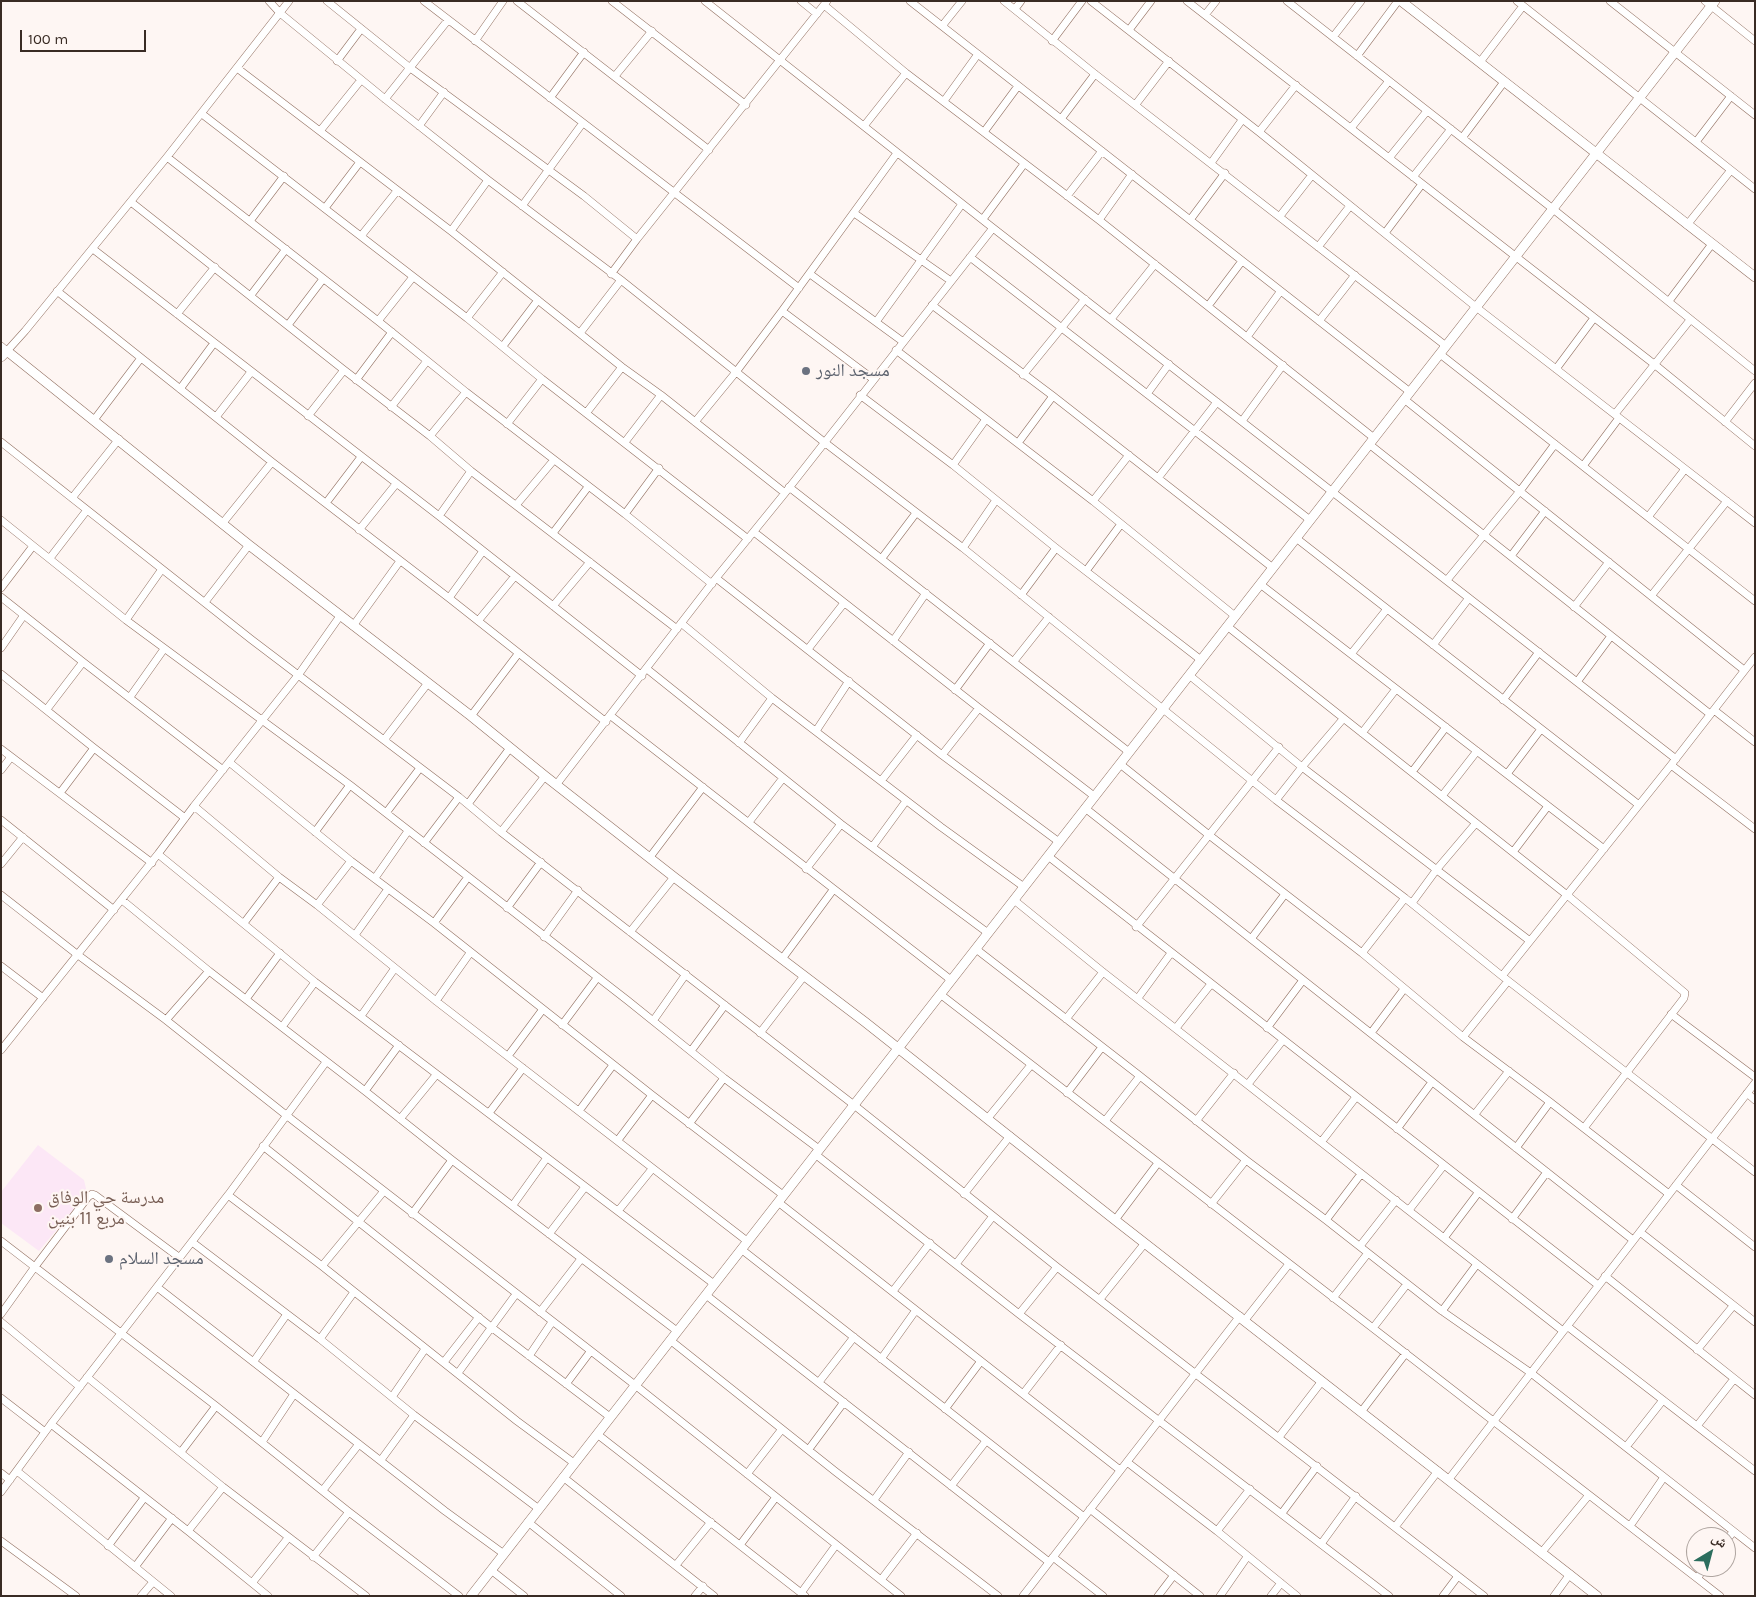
<!DOCTYPE html>
<meta charset="utf-8">
<style>
body{margin:0}
#map{position:relative;width:1756px;height:1597px;overflow:hidden;background:#fef6f3;font-family:Karla,"Noto Naskh Arabic",sans-serif}
canvas{display:block}
.frame{position:absolute;inset:0;border:2px solid #392b24;pointer-events:none}
.north{position:absolute;left:1686px;top:1527px;width:50px;height:50px;box-sizing:border-box;background:#fef6f3;border:1px solid #afa5a0;border-radius:50%;rotate:37deg;font-size:14px;font-weight:700;line-height:20px;text-align:center;color:#392b24}
.north::after{content:'';display:block;margin:auto;width:18px;height:22px;background:#2c6e5e;clip-path:polygon(50% 0,100% 100%,50% 72%,0 100%)}
.scale{position:absolute;left:20px;top:30px;width:126px;height:22px;box-sizing:border-box;border:2px solid #392b24;border-top:0;padding-left:6px;font-size:15px;line-height:18px;white-space:nowrap;color:#392b24;-webkit-text-stroke:4px #fef6f3;paint-order:stroke}
</style>
<div id="map">
<canvas width="1756" height="1597"></canvas>
<div class="frame"></div>
<div class="north">ش</div>
<div class="scale">100 m</div>
</div>
<script>
const g = document.querySelector('canvas').getContext('2d');
g.lineJoin = 'round';
function fill(path, color) { g.fillStyle = color; g.fill(path, 'evenodd'); }
const toPath = rows => new Path2D(rows.map(r => 'M' + r).join(''));
function strokePath(path, color, width, dash) { g.strokeStyle = color; g.lineWidth = width; g.lineCap = dash ? 'butt' : 'round'; g.setLineDash(dash || []); g.stroke(path); }
function drawText(font, color, halo, rows, align = 'center') {
  g.font = font + ' Karla,"Noto Naskh Arabic",sans-serif'; g.lineWidth = 4; g.setLineDash([]); g.textBaseline = 'middle'; g.strokeStyle = halo; g.fillStyle = color; for (const [text, x, y, turn = 0] of rows) {
    g.save(); g.translate(x, y); g.rotate((+turn || 0) * Math.PI / 180); g.textAlign = isNaN(turn) ? turn : align; if (halo) g.strokeText(text, 0, 0); g.fillText(text, 0, 0); g.restore();
  }
}
const education = toPath([
 [38,1145,84,1180,87,1193,39,1251,1,1223,1,1192]
]);
const minor = toPath([
 [269,1,280,13,385,99,488,180,621,280,824,442,963,548,1276,800,1405,898,1502,976,1755,1172],
 [327,1,409,67,584,196,637,239],
 [424,1,799,288],
 [517,1,709,150],
 [612,1,746,105],
 [705,1,993,228,1676,759],
 [801,1,817,14],
 [910,1,1410,392],
 [1004,1,1095,74,1446,346],
 [1091,1,1259,132,1476,307,1755,523],
 [1187,1,1654,364,1755,446],
 [1287,1,1553,209,1755,371],
 [1517,1,1755,189],
 [1610,1,1755,115],
 [1705,1,1755,41],
 [824,5,906,73,1099,220,1374,438],
 [1015,9,1021,1],
 [1205,15,1216,1],
 [942,26,962,1],
 [1129,30,1151,1],
 [1333,37,1361,1],
 [475,41,503,1],
 [1052,41,1082,1],
 [1357,56,1398,1],
 [337,61,361,29],
 [1480,62,1523,6],
 [237,68,451,231,622,367,661,395,785,493],
 [615,76,652,31],
 [550,98,584,52],
 [385,99,448,20],
 [944,101,978,54],
 [1136,104,1169,61],
 [202,114,467,318,542,379,748,539],
 [1061,119,1095,74],
 [419,126,444,92],
 [864,126,906,73],
 [1351,128,1389,81],
 [320,131,361,80],
 [984,132,1018,86],
 [1259,132,1296,85],
 [1462,138,1504,82],
 [1696,142,1731,96],
 [167,157,378,321,466,392,625,514,712,584],
 [1389,158,1427,111],
 [1211,163,1242,120],
 [1413,177,1451,129],
 [1067,196,1102,151],
 [131,202,344,370,430,436,471,471,677,629],
 [522,206,582,124],
 [325,208,360,162],
 [854,213,951,281],
 [1280,216,1312,175],
 [983,219,1024,164],
 [1099,220,1132,174],
 [1190,220,1225,173],
 [250,221,284,176],
 [1687,225,1731,170],
 [451,231,488,180],
 [1385,233,1422,184],
 [361,236,397,191],
 [1318,247,1350,206],
 [93,249,439,516,642,676],
 [970,257,1310,520],
 [611,274,637,239,827,1],
 [810,274,902,341],
 [57,291,272,462,449,598,606,722],
 [251,295,286,249],
 [1669,301,1712,244],
 [932,305,1053,396,1273,568],
 [1208,306,1242,261],
 [782,311,873,379],
 [177,314,215,267],
 [467,318,503,272],
 [1111,319,1155,264],
 [378,321,413,277],
 [1319,321,1355,275],
 [876,322,962,204],
 [288,325,323,279],
 [580,333,621,280],
 [1247,337,1280,292],
 [1,346,7,351,25,331,167,157,289,1],
 [503,346,538,300],
 [896,350,1093,501,1235,616],
 [1440,354,1755,601],
 [1556,369,1594,318],
 [1023,375,1085,299],
 [356,380,392,332],
 [180,389,214,343],
 [1147,394,1169,364],
 [860,395,953,465,1056,548,1201,660],
 [1404,399,1744,670],
 [391,407,427,361],
 [587,412,622,367],
 [1615,414,1690,320],
 [308,416,344,370],
 [216,417,251,372],
 [94,420,141,358],
 [1242,421,1283,365],
 [695,422,736,372,782,311,897,153],
 [1725,422,1755,383],
 [507,424,542,379],
 [430,436,466,392],
 [1,442,252,640,459,797,501,832,854,1105,1057,1267,1484,1596],
 [625,442,661,395],
 [1018,443,1053,396],
 [1369,444,1710,714],
 [953,465,986,419],
 [1583,466,1619,418],
 [1158,478,1217,402],
 [789,487,1129,752],
 [72,498,119,439],
 [1093,501,1129,455],
 [326,503,361,457],
 [517,504,553,461],
 [625,514,659,468],
 [439,516,471,471],
 [1648,517,1685,469],
 [1,520,126,620,350,785,627,1000,724,1078,819,1149],
 [222,524,272,462],
 [359,530,396,484],
 [754,532,979,708,1094,796],
 [553,533,588,487],
 [1296,538,1639,805],
 [963,548,996,500],
 [1511,556,1545,511],
 [50,558,87,510],
 [882,558,916,513],
 [1086,571,1121,524],
 [716,578,942,755,1059,842],
 [1447,580,1520,491,1555,444],
 [1260,584,1604,849],
 [1,588,33,546],
 [1021,595,1056,548],
 [1651,596,1727,501],
 [1,597,83,662,223,770],
 [449,598,483,551],
 [205,602,249,545],
 [553,606,590,562],
 [1574,607,1609,562],
 [126,620,162,569],
 [478,621,515,576],
 [681,623,772,698,941,827,1024,887],
 [353,626,400,561],
 [1227,626,1567,895,1685,993,1684,998,1584,1128],
 [893,641,926,593],
 [1433,645,1469,598],
 [1,648,24,615],
 [808,649,844,603],
 [1351,654,1387,609],
 [1014,661,1049,617],
 [647,669,841,824,988,933],
 [1,674,94,748,185,818],
 [1189,675,1302,767,1530,941],
 [1577,682,1611,636],
 [955,690,990,643],
 [130,697,164,649],
 [1503,700,1539,652],
 [47,709,83,662],
 [1714,710,1755,742],
 [471,716,518,654],
 [611,716,951,980],
 [816,731,849,681],
 [1362,733,1396,689],
 [384,740,428,683],
 [739,743,772,698],
 [1,749,152,863],
 [942,755,979,708],
 [229,762,351,861,434,923,652,1095,783,1195],
 [1120,764,1209,835,1362,953,1463,1037,1550,1102,1669,1194],
 [1671,765,1755,829],
 [1,770,11,757],
 [1412,772,1446,727],
 [1507,774,1541,729],
 [881,781,917,735],
 [556,785,716,578,785,493,993,228],
 [60,793,94,748],
 [1442,796,1477,751],
 [1276,800,1302,767,1343,719],
 [468,804,510,748],
 [194,806,279,877,317,905,436,1001,747,1241],
 [1085,808,1633,1240],
 [386,813,420,768],
 [1,820,114,910],
 [749,822,783,778],
 [315,832,350,785],
 [501,832,545,776],
 [424,843,459,797],
 [873,846,906,801],
 [1513,852,1548,806],
 [158,854,315,982,714,1284],
 [1048,856,1598,1285],
 [650,857,703,787],
 [1,864,23,837],
 [806,869,841,824],
 [375,878,408,831],
 [1,895,78,955,166,1020,286,1115,635,1385,901,1596],
 [122,900,209,971,365,1091,452,1160,677,1331],
 [1014,900,1103,972,1563,1331],
 [1412,903,1437,869,1476,823],
 [317,905,351,861],
 [507,908,541,862],
 [244,923,279,877],
 [434,923,468,877],
 [1136,927,1279,747],
 [630,932,674,877],
 [355,935,388,889],
 [544,937,578,890],
 [1251,939,1285,894],
 [976,949,1140,1076,1246,1160,1326,1220,1442,1311,1531,1373,1755,1548],
 [1362,953,1405,898],
 [782,959,833,890],
 [1,966,43,998],
 [1502,976,1671,765,1755,657],
 [940,994,1720,1596],
 [1138,998,1171,953],
 [246,999,280,953],
 [436,1001,470,953],
 [1671,1014,1755,1077],
 [361,1016,395,968],
 [1066,1019,1103,972],
 [166,1020,209,971],
 [653,1021,686,974],
 [562,1025,597,978],
 [282,1027,315,982],
 [1176,1028,1211,984],
 [1267,1028,1303,980],
 [760,1033,804,976],
 [1371,1033,1404,989],
 [1463,1037,1508,981],
 [1,1050,158,854,194,806,299,674,340,616],
 [691,1051,725,1005],
 [508,1056,543,1009],
 [1248,1084,1283,1040],
 [365,1091,399,1045],
 [1067,1093,1102,1047],
 [1747,1093,1755,1100],
 [579,1111,613,1065],
 [489,1113,523,1068],
 [1475,1114,1509,1071],
 [988,1118,1031,1065],
 [400,1119,436,1075],
 [1105,1121,1140,1076],
 [1196,1121,1234,1073],
 [689,1124,724,1078],
 [1397,1129,1432,1082],
 [618,1140,652,1095],
 [1322,1141,1356,1097],
 [263,1146,491,1327,610,1417],
 [1516,1148,1550,1102],
 [815,1154,1019,1314,1389,1596],
 [1676,1185,1755,1247],
 [964,1194,1010,1136],
 [228,1195,322,1266,517,1421,574,1463],
 [778,1202,1120,1470],
 [1211,1204,1246,1160],
 [513,1205,546,1159],
 [1409,1210,1444,1165],
 [618,1211,652,1169],
 [412,1214,452,1160],
 [1512,1219,1547,1172],
 [1115,1220,1158,1163],
 [1326,1220,1361,1174],
 [1640,1232,1755,1322],
 [549,1234,585,1187],
 [1444,1238,1478,1193],
 [1,1241,216,1406,349,1512,459,1596],
 [192,1242,320,1339,414,1415,539,1509],
 [1360,1246,1396,1200],
 [741,1249,1084,1517],
 [956,1264,993,1216],
 [322,1266,384,1191],
 [1605,1276,1755,1395],
 [157,1287,445,1511,504,1554],
 [893,1291,930,1243],
 [706,1295,1049,1562],
 [1333,1298,1368,1253],
 [1100,1299,1145,1243],
 [1442,1311,1477,1264],
 [540,1312,581,1259],
 [1,1314,34,1268,88,1197,92,1194,95,1195,180,1258],
 [1019,1314,1057,1267],
 [1245,1320,1289,1264],
 [1,1322,80,1387],
 [1567,1326,1755,1471],
 [1373,1328,1407,1284],
 [320,1339,354,1292],
 [670,1340,836,1472,998,1596],
 [1697,1350,1733,1306],
 [529,1356,552,1322],
 [881,1359,916,1310],
 [254,1361,287,1314],
 [444,1362,479,1317],
 [458,1373,516,1294],
 [87,1377,223,1487,366,1596],
 [819,1382,854,1337],
 [566,1384,590,1352],
 [1023,1394,1061,1345],
 [392,1397,425,1349],
 [1,1398,45,1432],
 [945,1409,981,1361],
 [1361,1412,1406,1353],
 [51,1424,188,1531,268,1596],
 [1697,1426,1734,1379],
 [597,1434,805,1596],
 [1279,1437,1322,1381],
 [262,1442,294,1394],
 [1626,1447,1663,1400],
 [809,1449,844,1402],
 [181,1452,216,1406],
 [381,1460,414,1415],
 [1127,1462,1217,1531,1297,1596],
 [17,1471,171,1596],
 [1,1473,10,1480],
 [747,1474,782,1429],
 [563,1477,714,1596],
 [1449,1479,1755,1083],
 [951,1486,986,1441],
 [323,1490,359,1444],
 [1,1492,51,1424,228,1195,326,1062],
 [874,1500,909,1452],
 [1090,1509,1200,1596],
 [1282,1513,1317,1466],
 [528,1522,621,1596],
 [1630,1526,1664,1477],
 [1395,1527,1438,1471],
 [188,1531,223,1487],
 [1217,1531,1250,1489],
 [1,1541,76,1596],
 [1726,1541,1733,1532],
 [1321,1544,1356,1496],
 [740,1545,776,1497],
 [108,1546,144,1498],
 [1542,1552,1589,1495],
 [313,1557,349,1512],
 [1053,1557,1103,1596],
 [676,1565,711,1522],
 [135,1567,172,1518],
 [491,1570,524,1596],
 [1697,1578,1706,1567],
 [881,1580,917,1533],
 [252,1583,288,1538],
 [801,1593,836,1545],
 [141,1596,153,1582],
 [695,1596,703,1586],
 [1023,1596,1240,1316],
 [1158,1596,1174,1575],
 [1220,1596,1247,1557],
 [1271,1596,1281,1583],
 [1443,1596,1458,1576],
 [1554,1596,1570,1574]
]);
const tertiary = toPath([
 [1401,1,1755,277],
 [1,357,7,351,249,545,471,716,545,776,674,877,865,1022,1115,1220,1597,1596],
 [471,1596,1715,1]
]);
const markers = [
 [806,371,5,"#6b7280"],
 [38,1208,5,"#8d6e63"],
 [109,1259,5,"#6b7280"]
];
const worshipNames = [
 ["مسجد النور",816,371],
 ["مسجد السلام",119,1259]
];
const educationNames = [
 ["مدرسة حي الوفاق",48,1198],
 ["مربع 11 بنين",48,1219]
];
fill(education, '#fce7f6');
strokePath(minor, '#927061', 8);
strokePath(tertiary, '#927061', 10);
strokePath(minor, '#fff', 7);
strokePath(tertiary, '#fff', 9);
for (const [x, y, r, color] of markers) { const dot = new Path2D(); dot.arc(x, y, r, 0, 2 * Math.PI); g.fillStyle = color; g.fill(dot); strokePath(dot, '#fef6f3', 2); }
drawText('18px', '#5b616d', '#fef6f3', worshipNames, 'left');
drawText('18px', '#785e54', '#fef6f3', educationNames, 'left');
</script>
